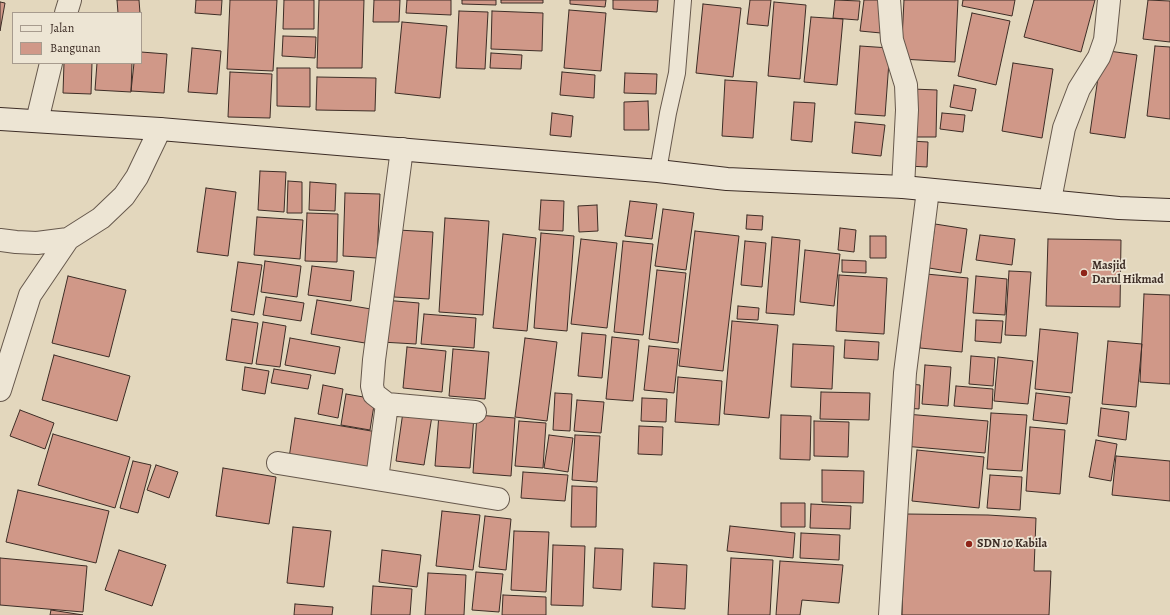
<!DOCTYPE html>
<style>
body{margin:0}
#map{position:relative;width:1170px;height:615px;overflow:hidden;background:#e3d7bd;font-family:Alegreya,serif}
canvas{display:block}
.legend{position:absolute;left:12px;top:12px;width:130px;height:52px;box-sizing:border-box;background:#ede5d4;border:1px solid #a79b8e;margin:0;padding:5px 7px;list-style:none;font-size:12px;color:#3d2d26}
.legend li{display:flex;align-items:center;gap:8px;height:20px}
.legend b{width:20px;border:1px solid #a79b8e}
</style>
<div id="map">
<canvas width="1170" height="615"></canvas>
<ul class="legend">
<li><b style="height:5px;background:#ede5d4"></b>Jalan</li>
<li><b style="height:11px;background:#d09888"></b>Bangunan</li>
</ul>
</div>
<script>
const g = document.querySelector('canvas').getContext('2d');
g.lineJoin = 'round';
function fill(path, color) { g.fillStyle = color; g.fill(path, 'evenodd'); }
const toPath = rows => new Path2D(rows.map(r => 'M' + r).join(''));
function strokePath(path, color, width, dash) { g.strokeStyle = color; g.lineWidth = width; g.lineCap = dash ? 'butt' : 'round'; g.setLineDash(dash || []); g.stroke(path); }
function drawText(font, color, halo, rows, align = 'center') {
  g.font = font + ' Alegreya,serif'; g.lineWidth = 3.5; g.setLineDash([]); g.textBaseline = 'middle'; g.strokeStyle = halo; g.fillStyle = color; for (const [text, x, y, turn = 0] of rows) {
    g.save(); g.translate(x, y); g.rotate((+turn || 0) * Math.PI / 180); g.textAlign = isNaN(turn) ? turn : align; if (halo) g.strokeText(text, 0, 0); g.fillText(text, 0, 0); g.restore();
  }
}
const building = toPath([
 [117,0,139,0,140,13,118,13,117,0],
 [196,0,222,0,221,15,195,13,196,0],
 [230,0,277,0,273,71,227,69,230,0],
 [284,0,314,0,314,29,283,29,284,0],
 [319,0,364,0,362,68,317,68,319,0],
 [374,0,400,0,399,22,373,22,374,0],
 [407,0,451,0,451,15,406,13,407,0],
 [462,0,496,0,496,5,462,4,462,0],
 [501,0,543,0,543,3,501,3,501,0],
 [570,0,606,0,605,7,570,4,570,0],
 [613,0,658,0,657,12,613,9,613,0],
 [750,0,771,0,768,26,747,24,750,0],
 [835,0,860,1,858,20,833,18,835,0],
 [864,0,885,0,881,33,860,31,864,0],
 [904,0,958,0,955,62,901,59,904,0],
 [963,0,1015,0,1012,16,962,6,963,0],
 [1034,0,1095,0,1081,52,1024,37,1034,0],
 [1148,0,1170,1,1170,42,1143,39,1148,0],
 [0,2,5,3,0,31,0,2],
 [774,2,806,5,800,79,768,76,774,2],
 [703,4,741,8,733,77,696,73,703,4],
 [569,10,606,13,601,71,564,68,569,10],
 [459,11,488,12,485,69,456,68,459,11],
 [492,11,543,13,542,51,491,49,492,11],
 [972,13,1010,21,996,85,958,76,972,13],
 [811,17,843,19,837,85,804,82,811,17],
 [402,22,447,26,440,98,395,93,402,22],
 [283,36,316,37,315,58,282,56,283,36],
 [860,46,890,48,885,116,855,114,860,46],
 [1155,46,1170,47,1170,119,1147,116,1155,46],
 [192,48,221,51,217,94,188,92,192,48],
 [1102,50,1137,55,1125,138,1090,133,1102,50],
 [141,52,167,54,164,93,131,91,134,63,141,63,141,52],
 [491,53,522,55,521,69,490,68,491,53],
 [64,63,92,63,91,94,63,93,64,63],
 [97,63,132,63,131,92,95,90,97,63],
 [1013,63,1053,69,1042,138,1002,131,1013,63],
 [277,68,310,68,310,107,277,106,277,68],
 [230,72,272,74,270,118,228,117,230,72],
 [562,72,595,75,594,98,560,95,562,72],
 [625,73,657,74,656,94,624,93,625,73],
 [317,77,376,78,375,111,316,110,317,77],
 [725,80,757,82,753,138,722,136,725,80],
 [954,85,976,89,972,111,950,107,954,85],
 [912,89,937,90,936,137,911,137,912,89],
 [648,101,649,130,624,130,624,102,648,101],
 [794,102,815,103,812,142,791,140,794,102],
 [552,113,573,116,571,137,550,135,552,113],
 [942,113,965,115,963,132,940,129,942,113],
 [855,122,885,125,881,156,852,153,855,122],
 [909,141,928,142,927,167,908,166,909,141],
 [260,171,286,172,284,212,258,210,260,171],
 [288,181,302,182,302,213,287,213,288,181],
 [310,182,336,184,335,211,309,210,310,182],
 [206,188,236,192,228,256,197,252,206,188],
 [345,193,380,194,377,258,343,256,345,193],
 [541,200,564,201,563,231,539,230,541,200],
 [630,201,657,204,652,239,625,236,630,201],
 [597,205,598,231,579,232,578,206,597,205],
 [663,209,694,213,686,270,655,266,663,209],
 [307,213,338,214,337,262,305,261,307,213],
 [747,215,763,216,762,230,746,229,747,215],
 [257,217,303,220,300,259,254,255,257,217],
 [445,218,489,221,483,315,439,312,445,218],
 [935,224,967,229,961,273,929,268,935,224],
 [840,228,856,230,854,252,838,250,840,228],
 [398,230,433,232,429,299,394,297,398,230],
 [695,231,739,236,723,371,679,366,695,231],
 [541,233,574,236,567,331,534,328,541,233],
 [503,234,536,238,527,331,493,328,503,234],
 [980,235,1015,239,1012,265,976,260,980,235],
 [870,236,886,236,886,258,870,258,870,236],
 [772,237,800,240,794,315,766,313,772,237],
 [581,239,617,243,607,328,571,324,581,239],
 [1048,239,1121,240,1120,307,1046,306,1048,239],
 [623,241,653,244,643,335,614,332,623,241],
 [745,241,766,243,762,287,741,285,745,241],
 [805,250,840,254,834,306,800,302,805,250],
 [842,260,866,261,866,273,842,272,842,260],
 [265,261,301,266,297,297,261,292,265,261],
 [238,262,262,265,254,315,231,311,238,262],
 [312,266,354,271,351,301,308,295,312,266],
 [657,270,686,273,678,343,649,339,657,270],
 [1009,271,1031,272,1026,336,1005,335,1009,271],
 [926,274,968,278,962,352,920,348,926,274],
 [839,275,887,278,884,334,836,331,839,275],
 [68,276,126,290,109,357,52,343,68,276],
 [976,276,1007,279,1005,315,973,313,976,276],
 [1144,294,1170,295,1170,384,1140,382,1144,294],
 [266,297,304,303,301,321,263,315,266,297],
 [317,300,371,309,365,343,311,334,317,300],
 [384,300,419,303,416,344,381,342,384,300],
 [738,306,759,308,758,320,737,319,738,306],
 [424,314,476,318,474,348,421,344,424,314],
 [232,319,258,323,252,364,226,360,232,319],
 [976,320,1003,321,1001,343,975,341,976,320],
 [732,321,778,325,769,418,724,414,732,321],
 [263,322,286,326,280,367,256,364,263,322],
 [1040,329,1078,333,1072,393,1035,389,1040,329],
 [582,333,606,335,602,378,578,376,582,333],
 [612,337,639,340,633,401,606,399,612,337],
 [290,338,340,347,335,374,285,365,290,338],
 [525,338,557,342,547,421,515,417,525,338],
 [845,340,879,342,878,360,844,358,845,340],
 [1108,341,1142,344,1136,407,1102,404,1108,341],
 [793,344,834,346,832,389,791,387,793,344],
 [649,346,679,349,674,393,644,390,649,346],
 [407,347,446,351,442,392,403,388,407,347],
 [453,349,489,352,485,399,449,396,453,349],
 [54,355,130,376,117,421,42,400,54,355],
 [971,356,995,358,993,386,969,384,971,356],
 [998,357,1033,361,1028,404,994,401,998,357],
 [925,365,951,367,948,406,922,404,925,365],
 [245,367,269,371,265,394,242,390,245,367],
 [274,369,311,375,308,389,271,383,274,369],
 [678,377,722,381,719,425,675,422,678,377],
 [910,384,920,385,919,409,908,408,910,384],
 [323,385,343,389,338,418,318,414,323,385],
 [956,386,993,389,992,409,954,406,956,386],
 [821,392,870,393,869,420,820,419,821,392],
 [555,393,572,394,570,431,553,430,555,393],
 [1036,393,1070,397,1067,424,1033,420,1036,393],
 [346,394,375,399,370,430,341,425,346,394],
 [642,398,667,399,666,422,641,421,642,398],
 [577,400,604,402,601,433,574,431,577,400],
 [1101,408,1129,412,1126,440,1098,436,1101,408],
 [20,410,54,423,45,449,10,436,20,410],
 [403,412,432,416,424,465,396,461,403,412],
 [991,413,1027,415,1022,471,987,469,991,413],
 [439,414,474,416,470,468,435,466,439,414],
 [906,414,988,421,985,453,903,446,906,414],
 [477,415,515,418,511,476,473,473,477,415],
 [781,415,811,416,810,460,780,459,781,415],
 [295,418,377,432,372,471,289,458,295,418],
 [519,421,546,423,543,468,515,466,519,421],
 [814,421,849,422,848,457,814,456,814,421],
 [639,426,663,427,662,455,638,454,639,426],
 [1030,427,1065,430,1060,494,1026,491,1030,427],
 [53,434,130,457,115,508,38,485,53,434],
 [549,435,573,438,568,472,544,468,549,435],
 [575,435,600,436,597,482,572,480,575,435],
 [1096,440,1117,444,1111,481,1089,477,1096,440],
 [917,450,984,457,979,508,912,501,917,450],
 [1116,456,1170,461,1170,501,1112,495,1116,456],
 [133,461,151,465,138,513,120,508,133,461],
 [156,465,178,472,169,498,147,490,156,465],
 [223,468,276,477,269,524,216,516,223,468],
 [822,470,864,471,863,503,822,502,822,470],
 [523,472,568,475,565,501,521,498,523,472],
 [990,475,1022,477,1020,510,987,508,990,475],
 [572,486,597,487,596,527,571,527,572,486],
 [18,490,109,511,96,563,6,542,18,490],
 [781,503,805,503,805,527,781,527,781,503],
 [811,504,851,506,850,529,810,528,811,504],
 [442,511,480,515,473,570,436,566,442,511],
 [905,514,988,515,1036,518,1034,571,1051,571,1049,615,902,615,905,514],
 [485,516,511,519,506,570,479,567,485,516],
 [730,526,795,533,793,558,727,551,730,526],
 [293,527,331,531,324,587,287,583,293,527],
 [514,531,549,532,546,592,511,590,514,531],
 [801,533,840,535,839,560,800,558,801,533],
 [553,545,585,546,583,606,551,605,553,545],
 [595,548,623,549,621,590,593,588,595,548],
 [119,550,166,565,152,606,105,590,119,550],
 [382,550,421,555,417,587,379,582,382,550],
 [0,558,87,566,83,612,0,605,0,558],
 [731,558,773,560,770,615,728,615,731,558],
 [780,561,843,565,839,603,802,600,800,615,776,615,780,561],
 [654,563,687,565,685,609,652,607,654,563],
 [476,572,503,574,499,612,472,610,476,572],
 [428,573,466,575,464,615,425,615,428,573],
 [373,586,412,589,410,615,371,615,373,586],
 [503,595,546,597,546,615,502,615,503,595],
 [295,604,333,607,332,615,294,615,295,604],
 [51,610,83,615,50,615,51,610]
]);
const lane = toPath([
 [658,171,668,113,677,73,683,0]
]);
const street = toPath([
 [889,0,892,40,906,85,907,110,903,187],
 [66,13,70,0],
 [37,121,51,63],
 [402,149,374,360,372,386,374,394,387,404,475,412],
 [1050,200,1064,128,1079,89,1099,57,1105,40,1109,0],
 [0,240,16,242,37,243,68,239],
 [0,390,30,295,68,239,101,218,124,196,137,177,160,129],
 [278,463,498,499],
 [377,479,387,404],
 [890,615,905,373,928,190]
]);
const secondary = toPath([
 [0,119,160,129,658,171,727,179,903,187,1119,208,1170,210]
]);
const markers = [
 [1084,273,4,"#8f2418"],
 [969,544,4,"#8f2418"]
];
const poiNames = [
 ["Masjid",1092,266],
 ["Darul Hikmad",1092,280],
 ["SDN 10 Kabila",977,544]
];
fill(building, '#d09888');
strokePath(building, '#3d2d26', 1);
strokePath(lane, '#66584c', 18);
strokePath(street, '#66584c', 24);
strokePath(secondary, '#3d2d26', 24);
strokePath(lane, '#ede5d4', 16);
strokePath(street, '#ede5d4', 22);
strokePath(secondary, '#ede5d4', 22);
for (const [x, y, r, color] of markers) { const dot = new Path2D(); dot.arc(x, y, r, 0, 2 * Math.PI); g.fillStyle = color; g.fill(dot); strokePath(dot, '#ede5d4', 1.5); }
drawText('bold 12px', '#3d2d26', '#ede5d4', poiNames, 'left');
</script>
